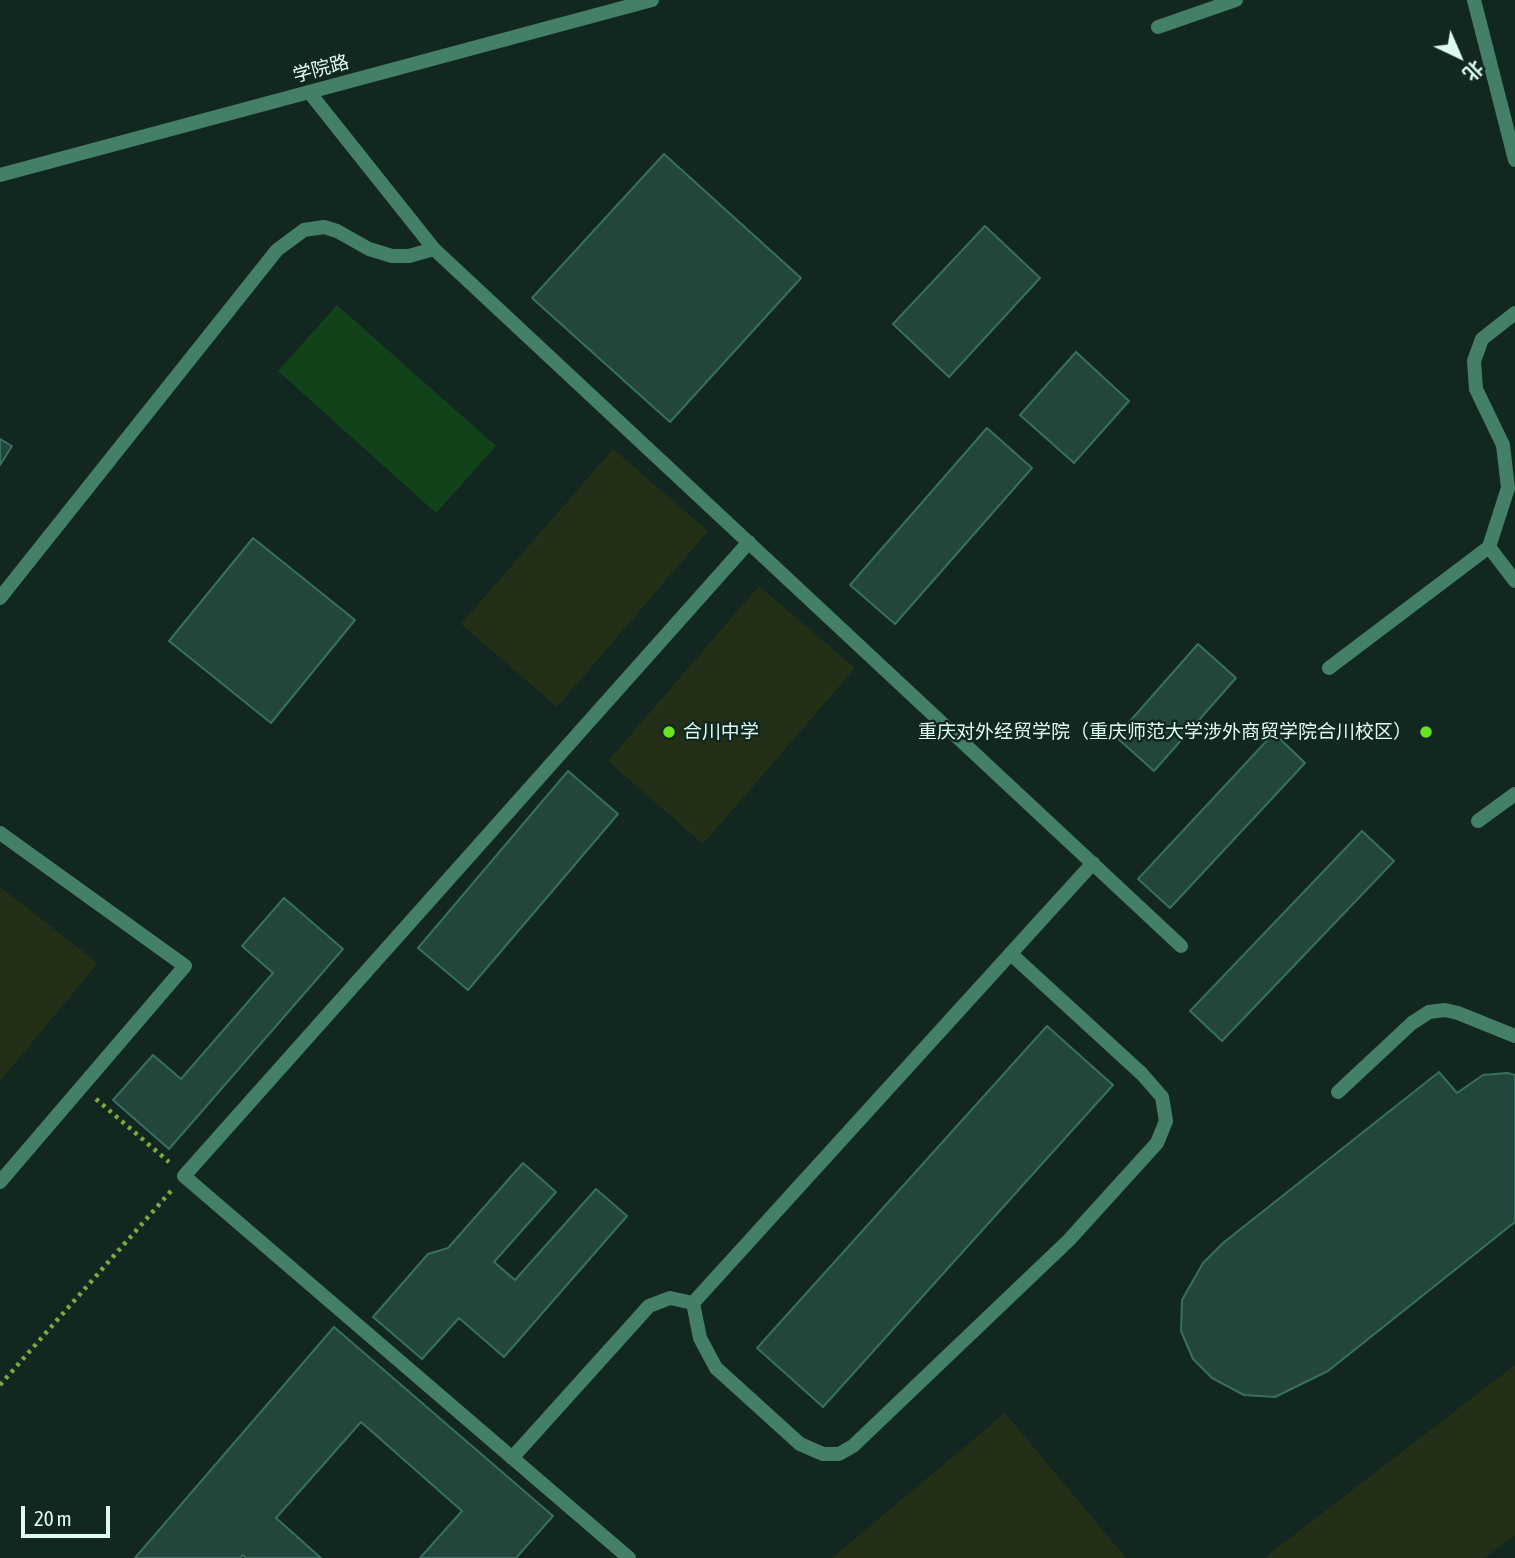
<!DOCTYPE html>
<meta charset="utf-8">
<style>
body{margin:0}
#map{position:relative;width:1515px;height:1558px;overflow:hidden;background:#132721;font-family:"Asap Condensed","Noto Sans SC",sans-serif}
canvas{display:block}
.north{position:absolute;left:1424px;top:21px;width:70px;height:70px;-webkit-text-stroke:5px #132721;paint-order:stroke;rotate:136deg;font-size:19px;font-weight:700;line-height:28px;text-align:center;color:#ddfbf1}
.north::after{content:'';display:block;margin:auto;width:24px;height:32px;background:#ddfbf1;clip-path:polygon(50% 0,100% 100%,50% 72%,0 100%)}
.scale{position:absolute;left:21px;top:1506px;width:89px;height:32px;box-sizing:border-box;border:4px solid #ddfbf1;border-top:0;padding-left:9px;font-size:21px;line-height:24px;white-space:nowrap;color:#ddfbf1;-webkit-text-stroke:5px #132721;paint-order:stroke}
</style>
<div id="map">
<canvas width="1515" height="1558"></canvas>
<div class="north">北</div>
<div class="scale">20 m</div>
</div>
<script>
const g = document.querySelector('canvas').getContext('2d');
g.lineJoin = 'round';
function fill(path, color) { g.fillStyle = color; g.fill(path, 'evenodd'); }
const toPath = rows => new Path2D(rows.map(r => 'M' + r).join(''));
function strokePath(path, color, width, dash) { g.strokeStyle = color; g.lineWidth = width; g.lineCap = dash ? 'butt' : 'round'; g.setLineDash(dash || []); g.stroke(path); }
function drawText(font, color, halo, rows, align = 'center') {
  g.font = font + ' "Asap Condensed","Noto Sans SC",sans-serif'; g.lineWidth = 5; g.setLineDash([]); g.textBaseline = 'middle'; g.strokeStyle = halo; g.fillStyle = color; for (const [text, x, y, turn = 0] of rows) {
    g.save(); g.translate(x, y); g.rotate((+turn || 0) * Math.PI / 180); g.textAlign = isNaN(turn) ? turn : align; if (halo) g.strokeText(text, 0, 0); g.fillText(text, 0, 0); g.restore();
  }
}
const green = toPath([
 [613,449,708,531,557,707,461,624],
 [759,586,855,668,703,844,608,761],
 [0,887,98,963,0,1081],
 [1515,1365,1515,1535,1485,1558,1264,1558],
 [1005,1413,1126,1558,832,1558]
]);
const water = toPath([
 [337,305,496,446,436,513,278,371]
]);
const building = toPath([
 [664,154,801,278,670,422,532,298,664,154],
 [985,226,1040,278,949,377,893,324,985,226],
 [1076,352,1129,401,1074,463,1020,415,1076,352],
 [987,428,1032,468,895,624,850,585,987,428],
 [0,439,12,446,0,465,0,439],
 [253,538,355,620,271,723,169,641,253,538],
 [1198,644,1236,678,1154,771,1116,737,1198,644],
 [1274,733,1305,763,1170,908,1138,879,1274,733],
 [568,771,618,814,468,990,418,948,568,771],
 [1362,831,1394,861,1222,1041,1190,1011,1362,831],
 [284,898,343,949,169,1149,113,1100,153,1055,181,1079,273,973,242,946,284,898],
 [1047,1026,1113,1085,823,1407,757,1348,1047,1026],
 [1439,1072,1457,1093,1483,1075,1507,1073,1515,1075,1515,1222,1328,1371,1275,1397,1244,1395,1212,1378,1193,1359,1181,1331,1182,1300,1203,1263,1223,1243,1439,1072],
 [523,1163,556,1192,494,1262,515,1280,596,1189,627,1216,504,1357,459,1318,422,1359,373,1317,428,1254,448,1248,523,1163],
 [334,1327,553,1516,516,1558,420,1558,462,1511,361,1422,276,1518,321,1558,246,1558,243,1555,240,1558,135,1558,334,1327]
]);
const path = toPath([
 [96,1099,169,1162],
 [0,1385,171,1191]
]);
const service = toPath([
 [1474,0,1515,160],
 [1158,27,1236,0],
 [309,92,434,249,1181,946],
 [1515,313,1482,339,1474,361,1476,389,1503,445,1508,488,1489,547,1515,581],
 [0,598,277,250,304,230,324,227,337,231,369,249,392,256,409,256,434,249],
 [1329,668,1489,547],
 [1478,821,1515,794],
 [0,833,185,966,0,1182],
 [1338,1092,1412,1023,1429,1012,1445,1010,1458,1013,1515,1036],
 [693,1303,700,1338,716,1368,800,1444,823,1454,839,1454,853,1446,1069,1240,1157,1143,1166,1121,1162,1097,1142,1074,1011,954],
 [512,1458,649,1306,670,1298,693,1303,1093,863],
 [629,1558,184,1176,749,542]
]);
const tertiary = toPath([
 [0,175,652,0]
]);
const markers = [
 [669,732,7,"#67e321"],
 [1426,732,7,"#67e321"]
];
const streetNames = [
 ["学院路",321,69,-15]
];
const poiNames = [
 ["合川中学",683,732],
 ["重庆对外经贸学院（重庆师范大学涉外商贸学院合川校区）",1412,732,"right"]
];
fill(green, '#233017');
fill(water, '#12421a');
fill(building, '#22463c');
strokePath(building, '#376f60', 2);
strokePath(path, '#78ad40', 4.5, [3.5, 5]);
strokePath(service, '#448067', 14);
strokePath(tertiary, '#448067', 14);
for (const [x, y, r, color] of markers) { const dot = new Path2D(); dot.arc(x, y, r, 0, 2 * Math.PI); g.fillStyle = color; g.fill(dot); strokePath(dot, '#132721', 2.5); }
drawText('19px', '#ddfbf1', '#132721', streetNames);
drawText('19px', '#ddfbf1', '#132721', poiNames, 'left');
</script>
